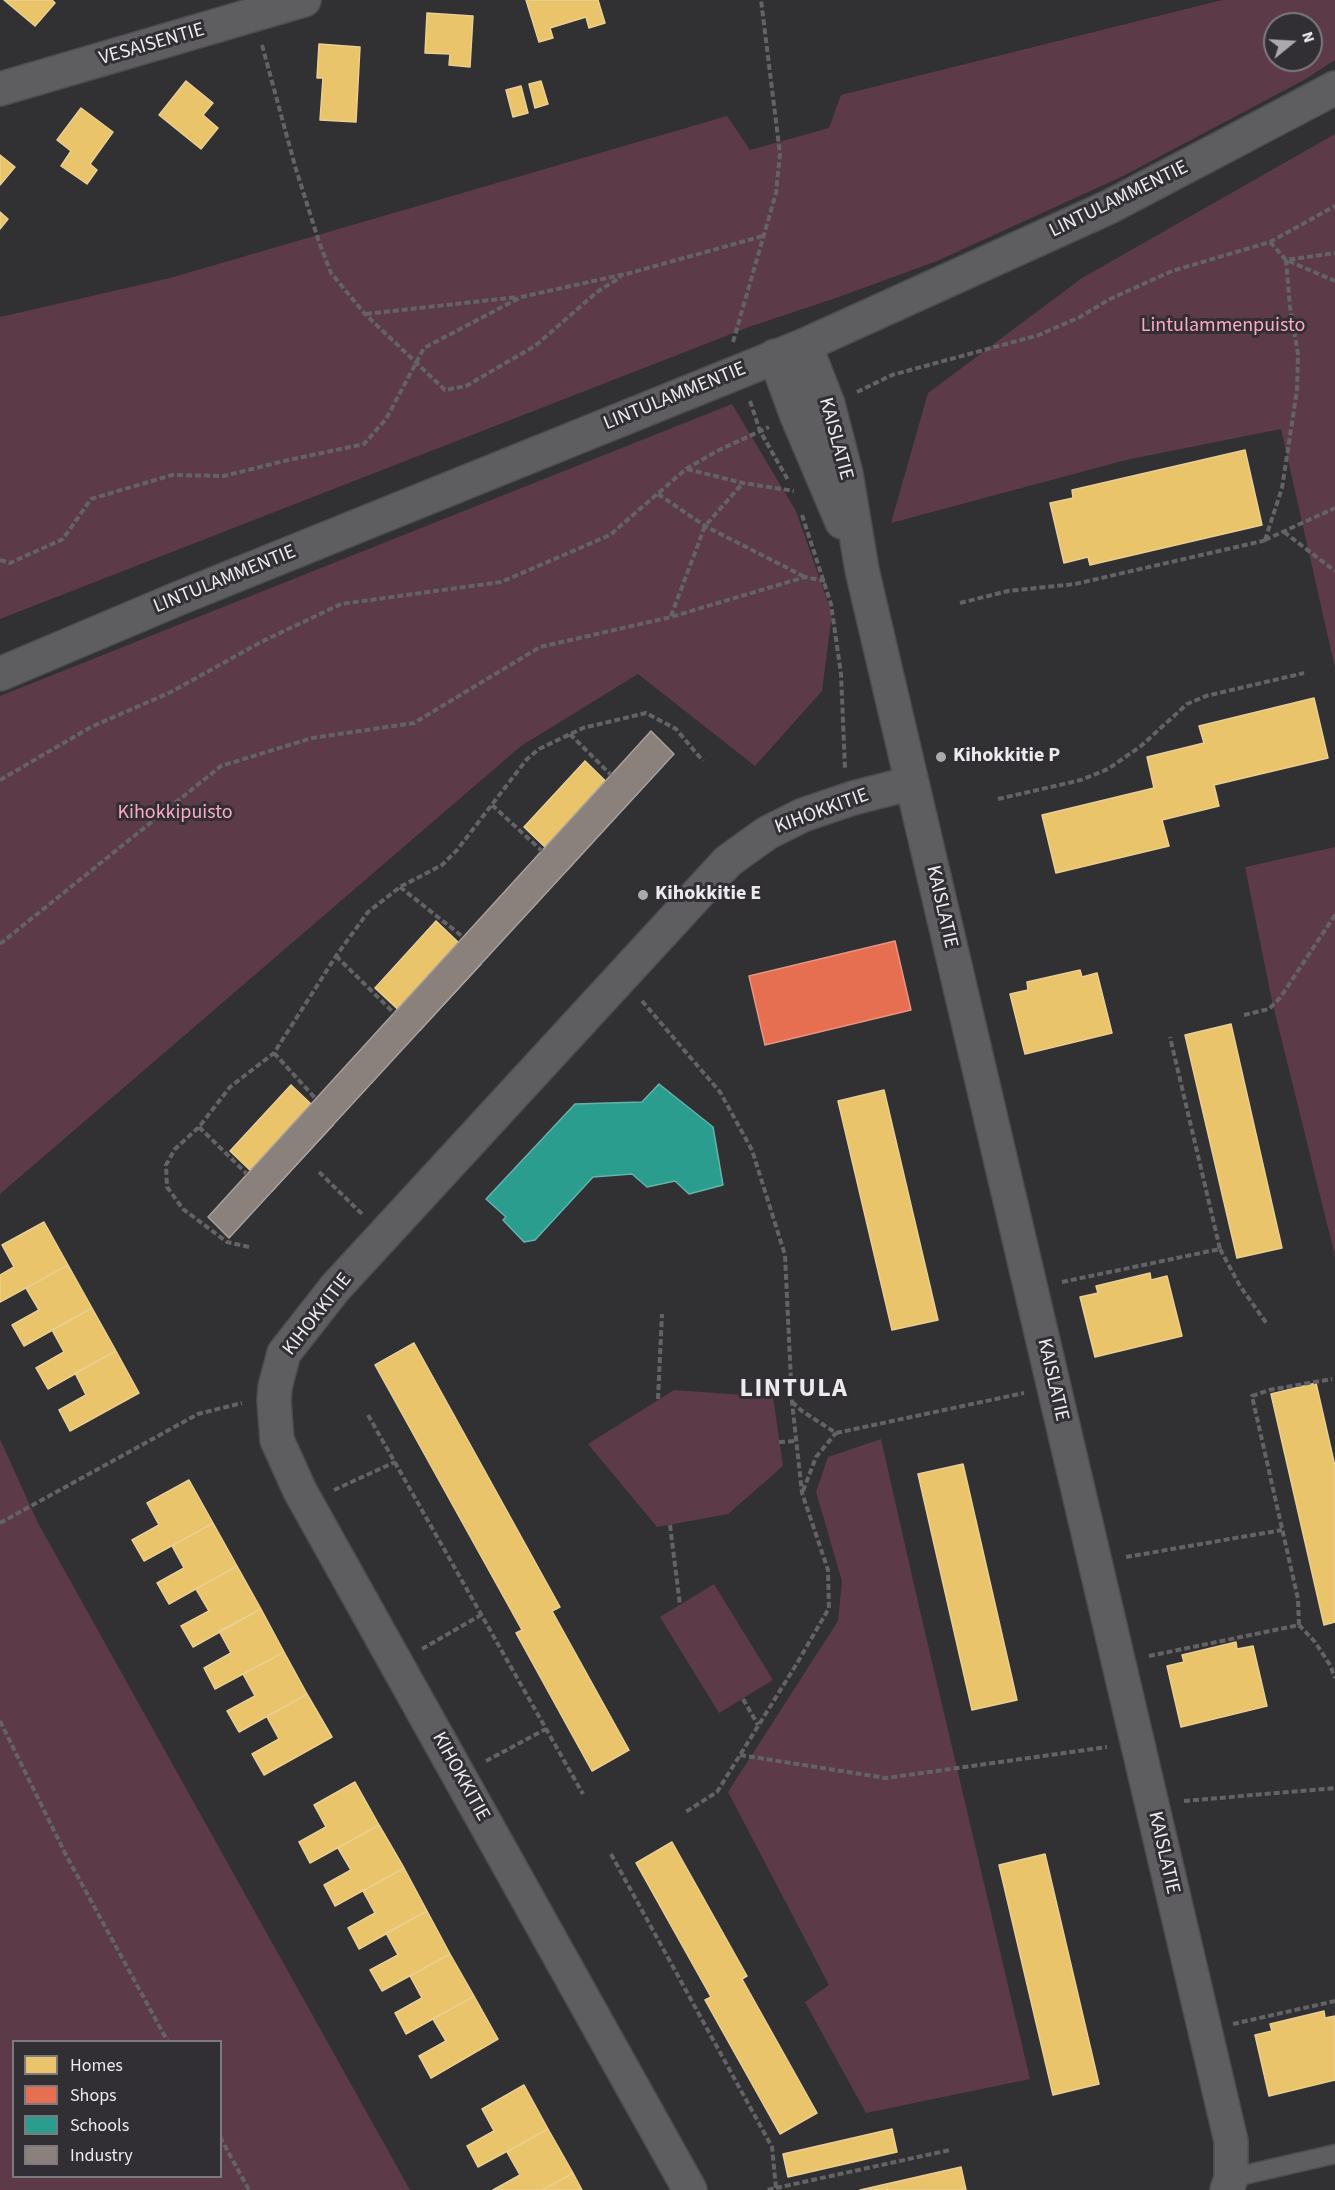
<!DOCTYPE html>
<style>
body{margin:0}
#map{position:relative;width:1335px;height:2190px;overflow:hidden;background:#313033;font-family:"Source Sans 3",sans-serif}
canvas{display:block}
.legend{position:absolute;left:12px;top:2040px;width:210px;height:138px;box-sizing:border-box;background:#312f34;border:2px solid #7c7a7e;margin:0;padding:8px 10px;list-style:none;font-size:18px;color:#eceaed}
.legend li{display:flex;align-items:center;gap:12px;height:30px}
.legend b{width:30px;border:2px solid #7c7a7e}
.north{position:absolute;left:1263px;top:12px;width:60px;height:60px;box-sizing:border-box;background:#312f34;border:2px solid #7c7a7e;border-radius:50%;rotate:72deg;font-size:16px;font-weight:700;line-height:24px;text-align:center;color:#eceaed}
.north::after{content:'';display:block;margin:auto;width:21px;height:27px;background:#aba9ac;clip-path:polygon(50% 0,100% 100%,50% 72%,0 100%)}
</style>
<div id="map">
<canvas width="1335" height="2190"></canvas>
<ul class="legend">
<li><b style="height:16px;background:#e9c46a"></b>Homes</li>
<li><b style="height:16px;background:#e76f51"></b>Shops</li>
<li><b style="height:16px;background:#2a9d8f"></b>Schools</li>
<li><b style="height:16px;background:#8a817c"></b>Industry</li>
</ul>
<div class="north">N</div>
</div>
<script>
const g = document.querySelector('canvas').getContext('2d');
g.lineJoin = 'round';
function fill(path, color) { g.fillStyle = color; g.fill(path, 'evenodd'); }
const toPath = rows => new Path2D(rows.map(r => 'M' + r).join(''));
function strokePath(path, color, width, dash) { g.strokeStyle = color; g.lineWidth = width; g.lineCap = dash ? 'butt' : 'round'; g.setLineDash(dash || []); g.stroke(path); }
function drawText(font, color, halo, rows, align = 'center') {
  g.font = font + ' "Source Sans 3",sans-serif'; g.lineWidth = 6; g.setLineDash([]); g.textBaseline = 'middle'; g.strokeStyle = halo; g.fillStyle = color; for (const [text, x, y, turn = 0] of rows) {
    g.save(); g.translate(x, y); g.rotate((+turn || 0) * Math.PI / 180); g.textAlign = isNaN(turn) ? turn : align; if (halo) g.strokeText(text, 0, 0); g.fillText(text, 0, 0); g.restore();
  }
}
const green = toPath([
 [1222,0,1335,0,1335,60,1304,80,1121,177,937,261,836,298,749,327,0,619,0,317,170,278,727,116,750,150,829,128,841,95],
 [1275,24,1311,24,1311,60,1275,60],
 [1335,134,1335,668,1281,429,1126,460,891,523,928,393,1082,278],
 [732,404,796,511,832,614,822,691,755,766,638,674,521,746,0,1194,0,696],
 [1335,847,1335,1256,1272,1001,1245,867],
 [674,1390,773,1397,783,1466,728,1514,657,1527,588,1444],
 [0,1439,38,1523,410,2190,0,2190],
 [14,2042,220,2042,220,2176,14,2176],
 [881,1439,917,1598,1030,2079,866,2113,805,2002,829,1985,728,1792,838,1621,842,1581,816,1492,828,1457],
 [714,1584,773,1680,719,1713,660,1617]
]);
const homes = toPath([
 [4,0,52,0,55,3,35,26,4,0],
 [526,0,598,0,605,23,589,28,586,17,550,28,553,38,539,42,526,0],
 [427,13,473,16,470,67,449,65,450,54,425,53,427,13],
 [319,44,360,47,356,122,320,120,323,78,317,78,319,44],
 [186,81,213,103,203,115,218,128,201,149,159,115,186,81],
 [541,81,548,104,535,108,529,84,541,81],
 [521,86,528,113,513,117,506,90,521,86],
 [81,108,113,132,90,164,97,170,87,184,61,166,71,151,57,140,81,108],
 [0,155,15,167,0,185,0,155],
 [0,212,8,219,0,229,0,212],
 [1245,450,1262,525,1090,565,1088,557,1064,563,1050,503,1073,498,1072,490,1245,450],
 [1314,698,1328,758,1214,785,1219,806,1162,820,1169,846,1056,873,1042,815,1154,788,1147,757,1204,743,1199,726,1314,698],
 [585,761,628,803,568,869,524,827,585,761],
 [436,921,481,964,420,1030,375,988,436,921],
 [1080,970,1082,977,1097,973,1112,1033,1025,1054,1010,994,1028,990,1027,982,1080,970],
 [1231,1024,1282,1248,1237,1258,1185,1035,1231,1024],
 [291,1085,333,1125,272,1191,230,1151,291,1085],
 [884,1090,938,1320,892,1330,838,1101,884,1090],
 [44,1222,68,1265,0,1302,0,1275,14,1267,2,1245,44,1222],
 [68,1265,92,1308,24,1346,12,1325,39,1310,26,1288,68,1265],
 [1150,1273,1151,1280,1167,1276,1182,1336,1095,1357,1080,1297,1098,1293,1096,1286,1150,1273],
 [92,1308,116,1351,48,1389,36,1368,64,1352,52,1330,92,1308],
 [414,1343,560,1607,552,1611,629,1750,592,1771,516,1633,522,1630,375,1365,414,1343],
 [116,1351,139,1393,70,1431,59,1410,86,1395,75,1373,116,1351],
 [1316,1383,1335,1466,1335,1622,1324,1625,1271,1394,1316,1383],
 [963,1464,1017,1700,972,1710,918,1474,963,1464],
 [189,1480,213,1523,144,1561,132,1540,159,1525,147,1503,189,1480],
 [213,1523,237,1566,169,1604,157,1583,184,1568,172,1546,213,1523],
 [237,1566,261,1609,193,1647,181,1626,209,1611,196,1589,237,1566],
 [261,1609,284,1652,215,1689,204,1668,231,1653,219,1631,261,1609],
 [1236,1642,1237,1649,1253,1646,1267,1706,1181,1727,1167,1666,1184,1662,1182,1655,1236,1642],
 [284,1652,307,1694,239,1732,227,1711,255,1696,243,1674,284,1652],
 [307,1694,332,1737,264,1775,252,1754,279,1739,267,1717,307,1694],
 [355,1782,379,1825,310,1863,299,1842,326,1827,314,1805,355,1782],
 [379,1825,404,1868,335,1906,324,1885,351,1870,338,1848,379,1825],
 [672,1842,747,1976,742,1979,817,2113,780,2134,705,2000,711,1997,636,1863,672,1842],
 [1045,1854,1099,2084,1053,2095,999,1865,1045,1854],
 [404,1868,427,1911,359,1949,348,1928,375,1913,363,1891,404,1868],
 [427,1911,450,1954,382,1991,370,1970,398,1955,386,1933,427,1911],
 [450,1954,474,1996,406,2034,395,2013,422,1998,410,1976,450,1954],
 [474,1996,498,2039,431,2078,419,2056,446,2041,433,2019,474,1996],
 [1324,2011,1325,2018,1335,2016,1335,2080,1269,2096,1255,2035,1272,2031,1270,2024,1324,2011],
 [524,2085,548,2129,478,2167,467,2146,494,2131,482,2109,524,2085],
 [548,2129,573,2173,542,2190,493,2190,520,2175,507,2152,548,2129],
 [892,2129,897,2152,788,2177,783,2154,892,2129],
 [961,2167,966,2190,860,2190,961,2167],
 [573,2173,582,2190,542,2190,573,2173]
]);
const shops = toPath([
 [895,941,911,1010,765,1045,749,976,895,941]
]);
const schools = toPath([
 [659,1084,713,1127,723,1185,689,1194,675,1181,647,1187,632,1174,593,1177,535,1240,524,1242,503,1220,506,1217,486,1199,575,1104,642,1102,659,1084]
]);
const industry = toPath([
 [651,731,674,754,229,1238,208,1217,651,731]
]);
const path = toPath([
 [262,45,295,166,319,242,331,273,365,314,445,390,466,386,535,346,597,292,621,277],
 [1270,242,1286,260,1335,281],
 [366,314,517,297],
 [733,342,776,193,780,154,761,0],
 [857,392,892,375,1039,335,1080,317,1110,299,1172,271,1270,242,1335,206],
 [750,401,760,431,788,480],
 [687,469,743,483,794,491],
 [658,494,705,526,805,577],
 [802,515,831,604,841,674,845,769],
 [1284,532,1335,571],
 [1265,540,1282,488,1297,390,1298,354,1290,307,1286,260,1335,253],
 [1265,540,1335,508],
 [0,560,10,563,63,539,91,499,172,475,224,476,284,461,364,444,386,419,424,348,521,297,630,273,763,236],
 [960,603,1008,591,1075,584,1267,540],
 [671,616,705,526,743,483],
 [570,734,611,775],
 [0,780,91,727,171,692,261,642,341,604,501,582,610,535,686,469,717,451,769,427],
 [998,799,1081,780,1108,769,1141,746,1187,704,1206,696,1304,673],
 [492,805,542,851],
 [400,887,463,937],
 [0,944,221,766,312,738,414,723,540,647,671,617,805,577,825,581],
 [336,956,394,1013],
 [642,1001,720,1092,752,1150,785,1255,792,1402,802,1493,828,1570,829,1608,796,1665,717,1792,684,1813],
 [1244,1015,1269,1009,1280,998,1335,915],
 [274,1053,316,1099],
 [199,1127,247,1174],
 [319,1172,363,1215],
 [249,1247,227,1242,183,1209,167,1187,166,1165,175,1149,199,1127,230,1087,274,1053,336,956,368,912,400,887,442,865,457,850,527,759,539,749,583,728,646,713,676,729,703,761],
 [1220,1249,1240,1286,1267,1324],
 [1062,1282,1220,1249,1170,1037],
 [658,1399,662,1314],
 [792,1402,802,1411,836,1433,1024,1393],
 [368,1415,583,1794],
 [779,1442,796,1441],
 [334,1490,395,1462],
 [803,1491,816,1457,836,1433],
 [0,1523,198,1414,242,1403],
 [670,1525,680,1605],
 [1126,1557,1282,1530],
 [1299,1625,1298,1599,1252,1396,1269,1390,1332,1379],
 [422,1649,481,1615],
 [1149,1656,1299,1625,1315,1642,1330,1665,1335,1678],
 [743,1699,758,1725],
 [0,1721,66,1855,168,2042],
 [740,1755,886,1778,1107,1747],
 [486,1761,546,1729],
 [1184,1801,1335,1788],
 [611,1854,772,2147,776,2188,766,2190],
 [1233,2024,1335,2001],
 [220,2137,249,2190],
 [776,2188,950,2150]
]);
const service = toPath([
 [1231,2178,1335,2154]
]);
const minor = toPath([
 [0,89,304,0],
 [805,345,828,404,846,474,862,570,1231,2141,1231,2178,1227,2190],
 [775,356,797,416,842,522],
 [690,2190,300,1491,277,1440,274,1401,275,1387,284,1353,335,1288,728,861,767,833,803,815,853,798,912,783]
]);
const tertiary = toPath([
 [0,674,177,599,805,345,1109,207,1335,88]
]);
const markers = [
 [941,757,6,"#aba9ac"],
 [643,895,6,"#aba9ac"]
];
const streetNames = [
 ["VESAISENTIE",152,45,-16],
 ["LINTULAMMENTIE",1119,200,-26],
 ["LINTULAMMENTIE",675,397,-22],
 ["KAISLATIE",835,439,75],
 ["LINTULAMMENTIE",225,580,-22],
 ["KIHOKKITIE",822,812,-20],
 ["KAISLATIE",941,907,77],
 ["KIHOKKITIE",318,1315,-52],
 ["KAISLATIE",1052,1380,77],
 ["KIHOKKITIE",460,1777,61],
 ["KAISLATIE",1163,1853,77]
];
const parkNames = [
 ["Lintulammenpuisto",1223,327],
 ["Kihokkipuisto",175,814]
];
const poiNames = [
 ["Kihokkitie P",953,757],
 ["Kihokkitie E",655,895]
];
const districtNames = [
 ["LINTULA",794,1390]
];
fill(green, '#5d3a47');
fill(homes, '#e9c46a');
strokePath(homes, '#eacf91', 1.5);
fill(shops, '#e76f51');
strokePath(shops, '#e89480', 1.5);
fill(schools, '#2a9d8f');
strokePath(schools, '#64b4ab', 1.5);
fill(industry, '#8a817c');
strokePath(industry, '#a7a09e', 1.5);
strokePath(service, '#4c4b4d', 21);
strokePath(minor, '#4c4b4d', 36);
strokePath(tertiary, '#4c4b4d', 36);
strokePath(path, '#646364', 4, [6, 3]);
strokePath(service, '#5e5d5f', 18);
strokePath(minor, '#5e5d5f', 33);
strokePath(tertiary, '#5e5d5f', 33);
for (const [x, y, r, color] of markers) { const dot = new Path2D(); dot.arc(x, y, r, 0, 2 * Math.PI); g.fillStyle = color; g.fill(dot); strokePath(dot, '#312f34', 2); }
drawText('20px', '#eceaed', '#312f34', streetNames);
drawText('20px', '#fea8c5', '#312f34', parkNames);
drawText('bold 20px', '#eceaed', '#312f34', poiNames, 'left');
g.letterSpacing = '1.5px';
drawText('bold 26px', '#eceaed', '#312f34', districtNames);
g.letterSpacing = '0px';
</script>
